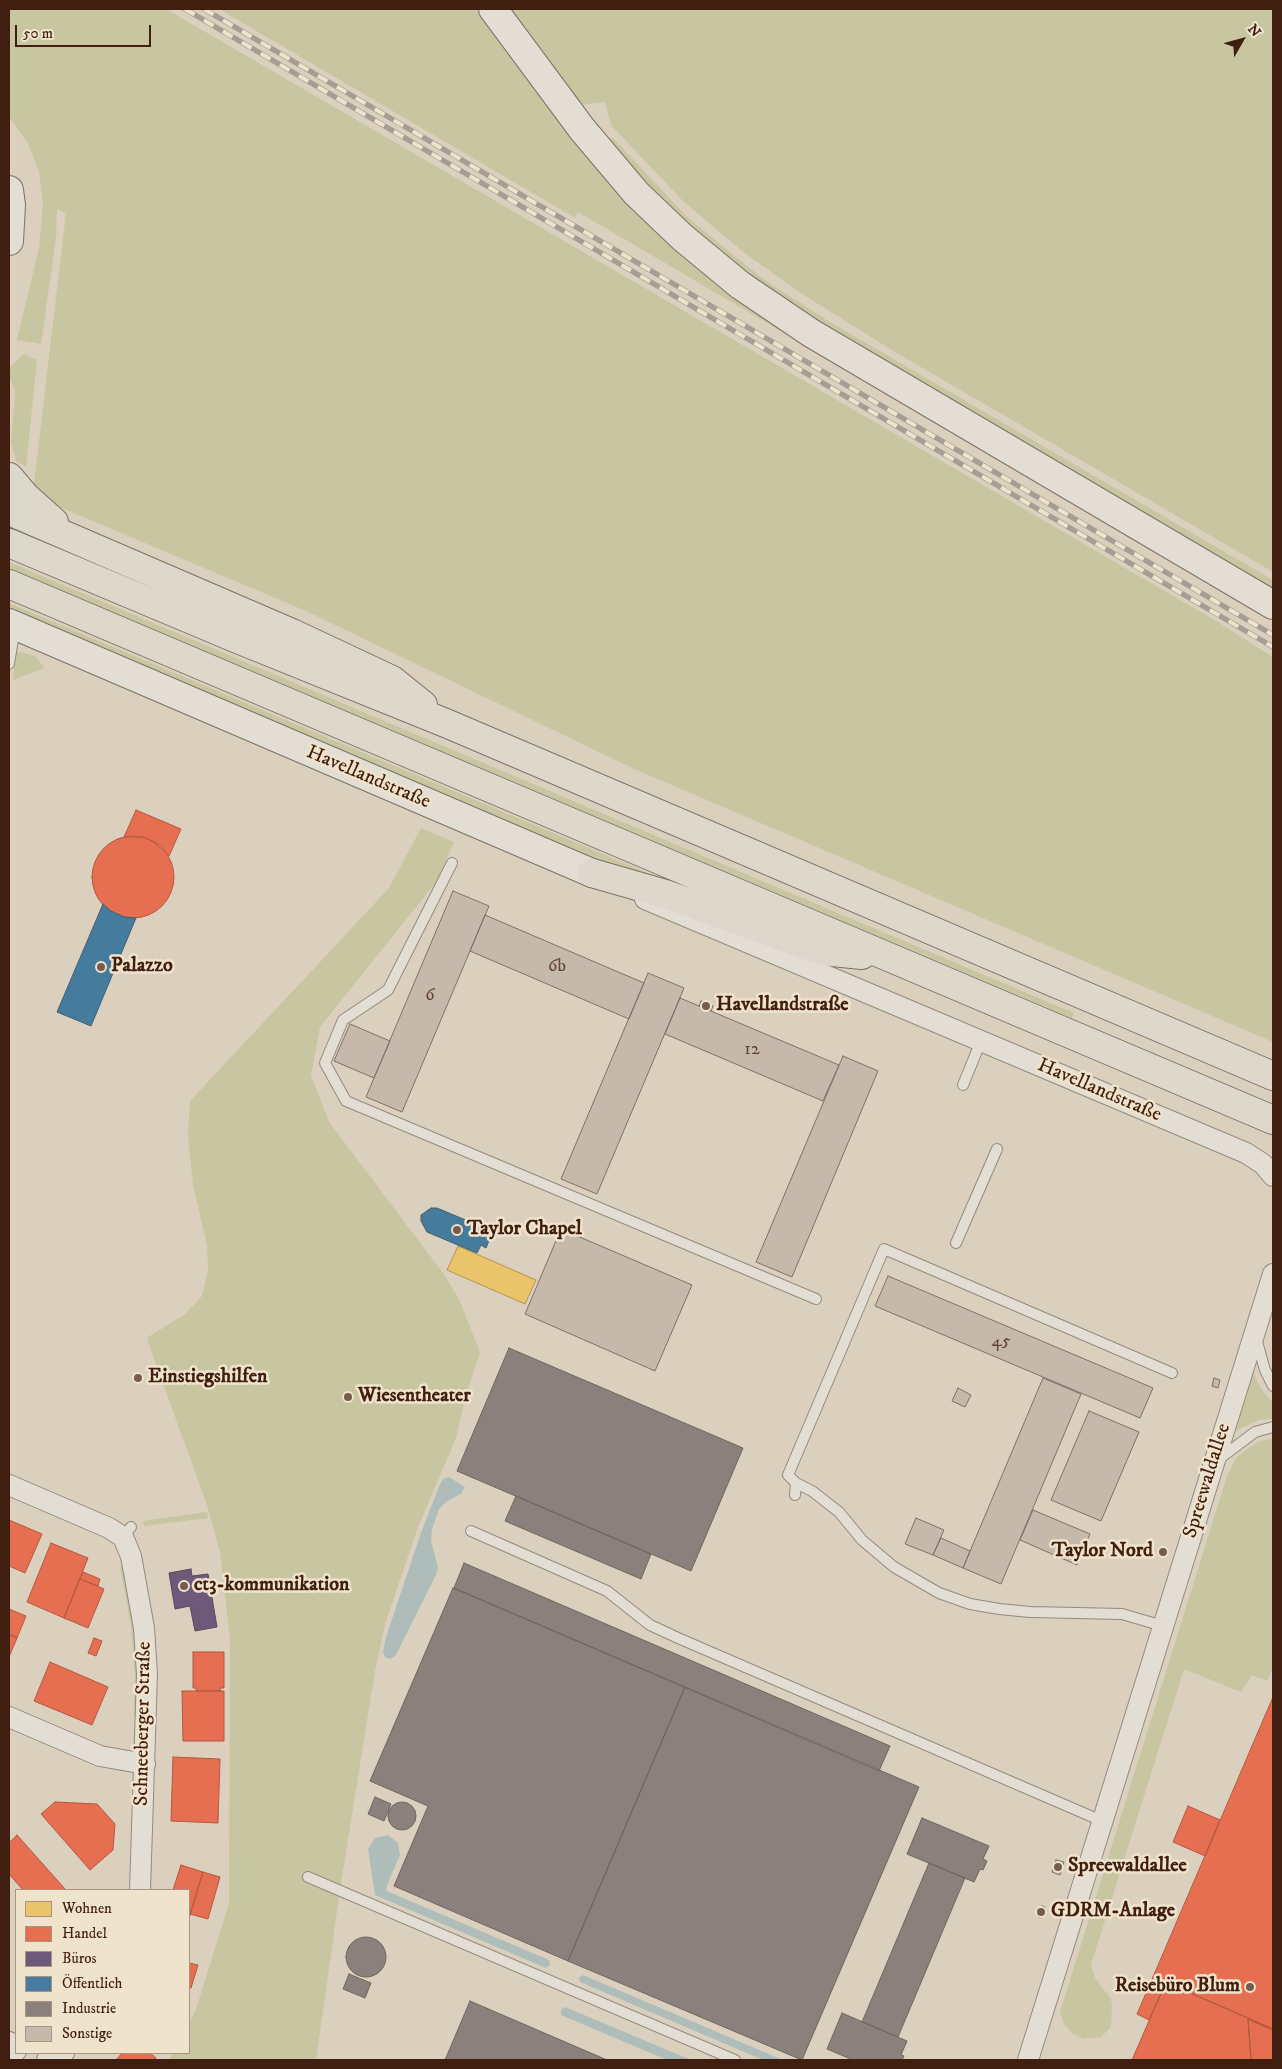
<!DOCTYPE html>
<meta charset="utf-8">
<style>
body{margin:0}
#map{position:relative;width:1282px;height:2069px;overflow:hidden;background:#dbd0be;font-family:"IM FELL DW Pica",serif}
canvas{display:block}
.frame{position:absolute;inset:0;border:10px solid #401e10;pointer-events:none}
.legend{position:absolute;left:15px;top:1889px;width:175px;height:165px;box-sizing:border-box;background:#f0e3cc;border:1px solid #aa9481;margin:0;padding:6px 9px;list-style:none;font-size:15px;color:#401e10}
.legend li{display:flex;align-items:center;gap:10px;height:25px}
.legend b{width:25px;border:1px solid #aa9481}
.north{position:absolute;left:1217px;top:15px;width:50px;height:50px;-webkit-text-stroke:4px #f0e3cc;paint-order:stroke;rotate:52deg;font-size:14px;font-weight:700;line-height:20px;text-align:center;color:#401e10}
.north::after{content:'';display:block;margin:auto;width:18px;height:22px;background:#401e10;clip-path:polygon(50% 0,100% 100%,50% 72%,0 100%)}
.scale{position:absolute;left:15px;top:25px;width:136px;height:22px;box-sizing:border-box;border:2px solid #401e10;border-top:0;padding-left:6px;font-size:15px;line-height:18px;white-space:nowrap;color:#401e10;-webkit-text-stroke:4px #f0e3cc;paint-order:stroke}
</style>
<div id="map">
<canvas width="1282" height="2069"></canvas>
<div class="frame"></div>
<ul class="legend">
<li><b style="height:14px;background:#e9c46a"></b>Wohnen</li>
<li><b style="height:14px;background:#e76f51"></b>Handel</li>
<li><b style="height:14px;background:#6d597a"></b>Büros</li>
<li><b style="height:14px;background:#457b9d"></b>Öffentlich</li>
<li><b style="height:14px;background:#8a817c"></b>Industrie</li>
<li><b style="height:14px;background:#c6b8aa"></b>Sonstige</li>
</ul>
<div class="north">N</div>
<div class="scale">50 m</div>
</div>
<script>
const g = document.querySelector('canvas').getContext('2d');
g.lineJoin = 'round';
function fill(path, color) { g.fillStyle = color; g.fill(path, 'evenodd'); }
const toPath = rows => new Path2D(rows.map(r => 'M' + r).join(''));
function strokePath(path, color, width, dash) { g.strokeStyle = color; g.lineWidth = width; g.lineCap = dash ? 'butt' : 'round'; g.setLineDash(dash || []); g.stroke(path); }
function drawText(font, color, halo, rows, align = 'center') {
  g.font = font + ' "IM FELL DW Pica",serif'; g.lineWidth = 5; g.setLineDash([]); g.textBaseline = 'middle'; g.strokeStyle = halo; g.fillStyle = color; for (const [text, x, y, turn = 0] of rows) {
    g.save(); g.translate(x, y); g.rotate((+turn || 0) * Math.PI / 180); g.textAlign = isNaN(turn) ? turn : align; if (halo) g.strokeText(text, 0, 0); g.fillText(text, 0, 0); g.restore();
  }
}
const green = toPath([
 [9,9,166,9,1218,622,1273,657,1273,1042,632,768,306,611,62,508,37,494,34,484,66,213,57,209,56,238,41,344,17,340,39,248,43,203,39,171,28,143,9,117],
 [219,9,479,9,576,137,885,392,578,212,575,218],
 [511,9,1273,9,1273,572,895,352,799,292,742,251,682,200,611,125,605,102,579,105],
 [612,137,687,217,763,279,825,319,1273,580,1273,591,1068,472,1062,463,1040,451,1031,451,759,286,649,190,608,142],
 [24,354,37,360,26,467,16,461,11,443,15,391,9,377,10,367],
 [9,562,1074,1013,1072,1018,9,568],
 [9,603,669,882,626,873,9,612],
 [19,652,35,656,45,668,13,680,15,653],
 [421,828,454,842,437,881,320,1027,311,1075,329,1122,443,1273,459,1299,480,1352,465,1399,456,1438,418,1527,385,1624,375,1671,341,1883,316,2060,169,2060,173,2053,189,2053,189,2023,196,2009,229,1904,230,1639,220,1552,207,1505,148,1342,148,1337,184,1315,202,1296,208,1270,207,1245,193,1185,188,1135,190,1101,389,888],
 [1250,1372,1254,1374,1261,1389,1273,1403,1273,1419,1259,1420,1235,1431,1232,1430],
 [1273,1438,1273,1667,1267,1681,1252,1675,1241,1692,1184,1669,1091,1965,1095,1978,1111,1999,1112,2007,1111,2027,1101,2037,1083,2039,1073,2034,1064,2024,1060,2012,1227,1476,1237,1457,1246,1450,1260,1441],
 [207,1512,208,1518,144,1526,143,1521],
 [126,1565,136,1625,139,1716,134,1716,135,1678,131,1626,120,1566]
]);
const water = toPath([
 [449,1477,465,1487,461,1494,446,1502,439,1509,432,1529,431,1541,438,1567,436,1575,396,1655,391,1659,386,1658,383,1653,386,1637,422,1530,440,1484,443,1479],
 [388,1835,398,1843,400,1855,387,1885,386,1890,389,1892,549,1960,550,1965,546,1968,375,1895,368,1849,375,1838],
 [583,1975,783,2060,763,2060,580,1982,579,1978],
 [565,2007,691,2060,667,2060,561,2015,561,2010]
]);
const homes = toPath([
 [458,1246,536,1280,525,1304,447,1270,458,1246]
]);
const shops = toPath([
 [136,810,181,829,169,856,154,842,143,837,124,837,136,810],
 '92 877a41 41 0 1 1 82 0a41 41 0 1 1-82 0Z',
 [9,1520,42,1534,25,1573,9,1566,9,1520],
 [51,1543,88,1558,64,1618,27,1602,51,1543],
 [83,1572,100,1579,98,1586,80,1579,83,1572],
 [80,1579,104,1589,88,1628,64,1618,80,1579],
 [9,1609,26,1616,17,1638,9,1634,9,1609],
 [9,1634,17,1638,9,1657,9,1634],
 [94,1638,102,1641,96,1656,88,1653,94,1638],
 [193,1652,224,1652,224,1688,220,1688,221,1691,196,1691,196,1688,193,1688,193,1652],
 [50,1662,108,1687,92,1725,34,1701,50,1662],
 [182,1691,224,1691,224,1741,183,1741,182,1691],
 [1273,1697,1273,2029,1153,1977,1273,1697],
 [173,1757,220,1759,218,1823,171,1821,173,1757],
 [55,1802,97,1804,115,1824,113,1850,90,1870,41,1814,55,1802],
 [1188,1806,1220,1820,1205,1856,1173,1842,1188,1806],
 [17,1835,66,1890,23,1890,9,1874,9,1843,17,1835],
 [181,1865,203,1872,189,1919,189,1890,173,1890,181,1865],
 [203,1872,220,1877,208,1919,190,1914,203,1872],
 [189,1963,198,1965,191,1988,189,1988,189,1963],
 [1153,1977,1166,1982,1149,2020,1137,2014,1153,1977],
 [1166,1982,1273,2029,1273,2030,1248,2019,1251,2060,1132,2060,1166,1982],
 [1248,2019,1273,2030,1273,2060,1251,2060,1248,2019],
 [122,2053,150,2053,156,2058,154,2060,116,2060,122,2053]
]);
const offices = toPath([
 [191,1569,192,1576,208,1574,217,1627,195,1631,190,1606,175,1609,169,1573,191,1569]
]);
const public = toPath([
 [103,904,111,911,124,917,136,918,91,1026,57,1012,103,904],
 [431,1208,437,1208,487,1229,485,1236,490,1238,486,1248,481,1245,477,1253,427,1232,421,1221,421,1215,431,1208]
]);
const industry = toPath([
 [509,1348,743,1448,691,1571,457,1471,509,1348],
 [516,1496,651,1554,641,1579,505,1521,516,1496],
 [464,1563,890,1746,879,1771,454,1588,464,1563],
 [453,1588,685,1687,568,1961,394,1886,428,1806,370,1781,453,1588],
 [685,1687,919,1787,802,2060,568,1961,685,1687],
 [375,1797,391,1804,384,1821,368,1814,375,1797],
 '388 1816a14 14 0 1 1 28 0a14 14 0 1 1-28 0Z',
 [922,1818,989,1846,983,1859,987,1861,983,1870,980,1869,974,1882,907,1854,922,1818],
 [929,1863,965,1878,898,2037,862,2022,929,1863],
 '346 1957a20 20 0 1 1 40 0a20 20 0 1 1-40 0Z',
 [349,1974,371,1983,365,1998,343,1989,349,1974],
 [470,2001,607,2060,445,2060,470,2001],
 [842,2013,907,2041,901,2055,904,2056,902,2060,853,2060,827,2049,842,2013]
]);
const building = toPath([
 [453,891,489,906,402,1112,366,1097,453,891],
 [485,915,644,983,629,1019,470,951,485,915],
 [648,973,684,988,597,1194,561,1179,648,973],
 [680,998,839,1065,823,1101,665,1034,680,998],
 [701,1001,713,1006,711,1011,699,1006,701,1001],
 [350,1024,390,1041,374,1078,334,1061,350,1024],
 [843,1056,878,1071,792,1277,756,1262,843,1056],
 [561,1229,692,1285,655,1371,525,1314,561,1229],
 [888,1276,1153,1388,1140,1418,875,1306,888,1276],
 [1043,1378,1081,1394,1001,1584,963,1568,1043,1378],
 [1214,1378,1220,1380,1218,1388,1212,1386,1214,1378],
 [958,1388,971,1395,965,1407,952,1401,958,1388],
 [1089,1411,1139,1432,1101,1521,1051,1500,1089,1411],
 [1033,1510,1090,1534,1077,1565,1020,1540,1033,1510],
 [916,1518,944,1530,933,1555,905,1544,916,1518],
 [941,1538,970,1551,963,1568,933,1555,941,1538],
 [1056,1860,1064,1862,1060,1875,1052,1872,1056,1860],
 [1042,1906,1045,1907,1041,1918,1038,1917,1042,1906]
]);
const lane = toPath([
 [9,664,15,627],
 [452,863,388,990,343,1020,325,1063,346,1101,816,1299],
 [963,1085,981,1041],
 [956,1243,997,1149],
 [1256,1338,1265,1370,1273,1386],
 [1219,1459,1255,1432,1273,1427],
 [796,1483,812,1491,839,1512,862,1540,894,1567,939,1593,970,1604,999,1609,1030,1612,1122,1614,1163,1626],
 [795,1495,796,1483,788,1475,884,1249,1172,1373],
 [471,1531,607,1591,650,1625,678,1638,1102,1821],
 [123,1537,131,1527],
 [308,1877,735,2060]
]);
const street = toPath([
 [645,899,1246,1153,1263,1164,1273,1176],
 [9,1485,109,1528,123,1537,131,1556,144,1628,147,1674,140,1890],
 [9,1717,100,1756,145,1764],
 [9,2042,16,2051],
 [47,2060,64,2053],
 [1028,2060,1273,1274]
]);
const secondary = toPath([
 [493,9,582,129,636,193,682,237,740,285,811,333,1273,605],
 [9,190,11,205,9,241],
 [9,623,592,873]
]);
const highway = toPath([
 [9,477,26,497,54,522],
 [9,511,292,633,392,680,423,705],
 [9,543,235,638,448,724,1273,1076],
 [9,584,1273,1120],
 [592,873,665,894,822,951,862,955]
]);
const rail = toPath([
 [185,9,1273,647],
 [204,9,1273,635]
]);
const markers = [
 [101,967,5,"#765c4d"],
 [706,1006,5,"#765c4d"],
 [457,1230,5,"#765c4d"],
 [138,1378,5,"#765c4d"],
 [348,1397,5,"#765c4d"],
 [1163,1552,5,"#765c4d"],
 [184,1586,5,"#765c4d"],
 [1058,1867,5,"#765c4d"],
 [1041,1912,5,"#765c4d"],
 [1250,1987,5,"#765c4d"]
];
const numberNames = [
 ["6b",557,967],
 ["6",430,996],
 ["12",752,1050],
 ["45",1001,1342]
];
const streetNames = [
 ["Havellandstraße",368,778,23],
 ["Havellandstraße",1099,1091,23],
 ["Spreewaldallee",1208,1481,-73],
 ["Schneeberger Straße",144,1724,-89]
];
const poiNames = [
 ["Palazzo",111,967],
 ["Havellandstraße",716,1006],
 ["Taylor Chapel",467,1230],
 ["Einstiegshilfen",148,1378],
 ["Wiesentheater",358,1397],
 ["Taylor Nord",1153,1552,"right"],
 ["ct3-kommunikation",194,1586],
 ["Spreewaldallee",1068,1867],
 ["GDRM-Anlage",1051,1912],
 ["Reisebüro Blum",1240,1987,"right"]
];
fill(green, '#c8c5a1');
fill(water, '#afbdba');
fill(homes, '#e9c46a');
strokePath(homes, '#b6924f', 1);
fill(shops, '#e76f51');
strokePath(shops, '#b5573e', 1);
fill(offices, '#6d597a');
strokePath(offices, '#60475a', 1);
fill(public, '#457b9d');
strokePath(public, '#445f73', 1);
fill(industry, '#8a817c');
strokePath(industry, '#74635c', 1);
fill(building, '#c6b8aa');
strokePath(building, '#7d7167', 1);
strokePath(lane, '#94897d', 12);
strokePath(street, '#94897d', 22);
strokePath(secondary, '#7d7167', 30);
strokePath(highway, '#7d7167', 30);
strokePath(lane, '#e3ded4', 10);
strokePath(street, '#e3ded4', 20);
strokePath(secondary, '#e3ded4', 28);
strokePath(highway, '#ded8cc', 28);
strokePath(rail, '#a69e95', 5.5);
strokePath(rail, '#f0e3cc', 4, [11]);
for (const [x, y, r, color] of markers) { const dot = new Path2D(); dot.arc(x, y, r, 0, 2 * Math.PI); g.fillStyle = color; g.fill(dot); strokePath(dot, '#f0e3cc', 2); }
drawText('18px', '#624537', null, numberNames);
drawText('20px', '#401e10', '#f0e3cc', streetNames);
drawText('bold 20px', '#401e10', '#f0e3cc', poiNames, 'left');
</script>
